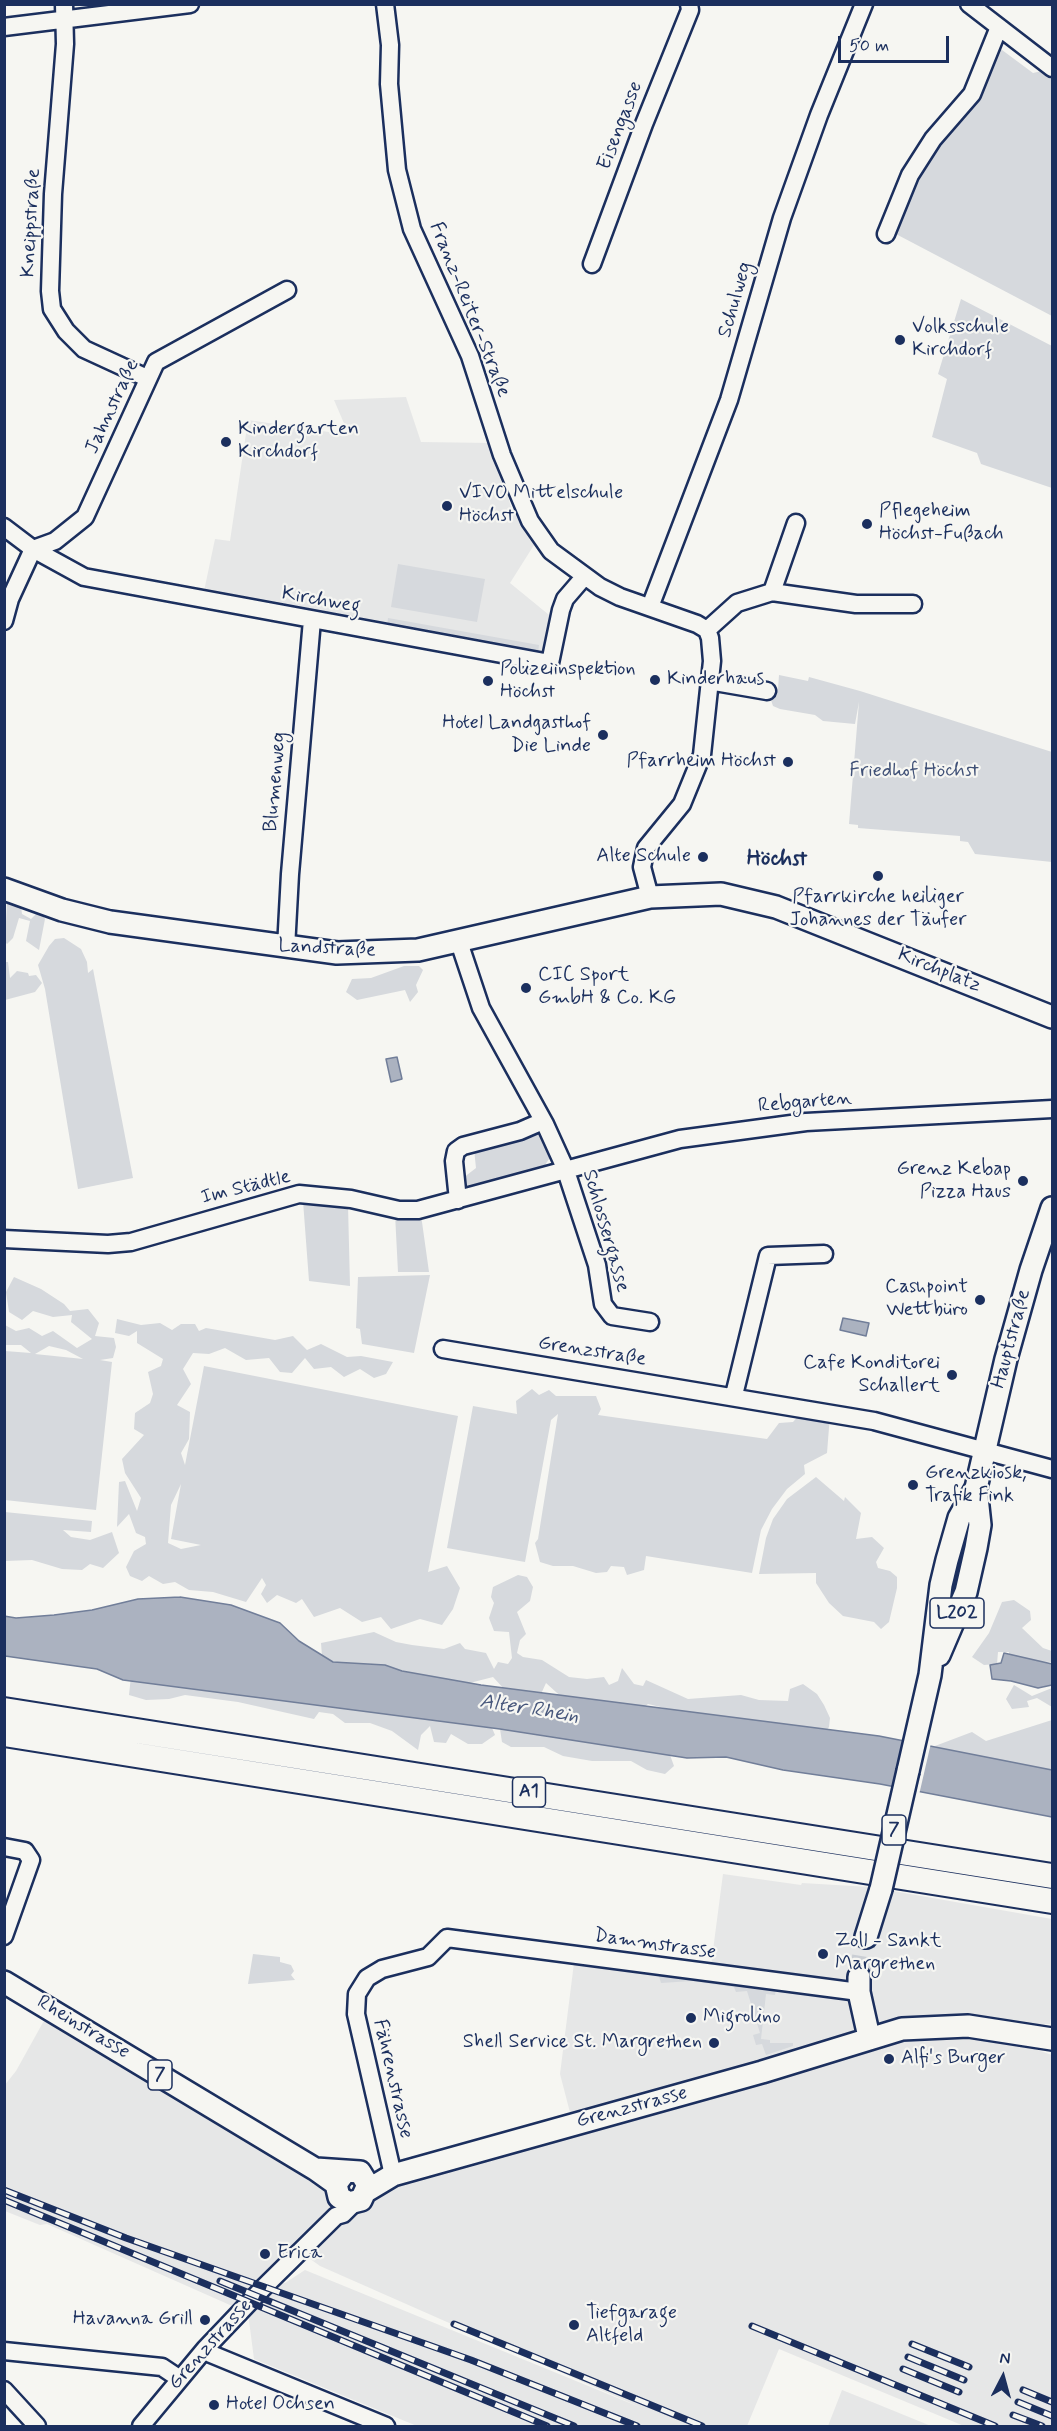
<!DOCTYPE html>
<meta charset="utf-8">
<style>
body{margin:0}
#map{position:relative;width:1057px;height:2431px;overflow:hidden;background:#f6f6f2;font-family:Mynerve,sans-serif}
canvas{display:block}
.frame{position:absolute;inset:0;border:6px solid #1b2f5e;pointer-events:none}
.north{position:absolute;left:973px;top:2347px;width:60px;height:60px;-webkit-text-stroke:4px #f6f6f2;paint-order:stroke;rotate:6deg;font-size:16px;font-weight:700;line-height:24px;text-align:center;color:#1b2f5e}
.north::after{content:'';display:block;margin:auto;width:21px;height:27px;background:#1b2f5e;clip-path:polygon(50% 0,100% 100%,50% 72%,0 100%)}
.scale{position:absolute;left:838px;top:36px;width:111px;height:27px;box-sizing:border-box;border:3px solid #1b2f5e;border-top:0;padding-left:8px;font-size:18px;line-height:21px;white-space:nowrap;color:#1b2f5e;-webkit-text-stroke:4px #f6f6f2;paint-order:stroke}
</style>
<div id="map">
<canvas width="1057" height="2431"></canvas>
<div class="frame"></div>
<div class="north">N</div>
<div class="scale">50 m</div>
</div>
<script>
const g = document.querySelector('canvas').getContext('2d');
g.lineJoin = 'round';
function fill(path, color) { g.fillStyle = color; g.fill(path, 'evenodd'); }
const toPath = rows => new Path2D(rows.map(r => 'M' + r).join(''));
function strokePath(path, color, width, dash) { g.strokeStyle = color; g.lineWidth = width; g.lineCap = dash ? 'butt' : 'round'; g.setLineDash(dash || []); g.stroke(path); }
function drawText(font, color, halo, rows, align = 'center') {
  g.font = font + ' Mynerve,sans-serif'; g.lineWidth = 4.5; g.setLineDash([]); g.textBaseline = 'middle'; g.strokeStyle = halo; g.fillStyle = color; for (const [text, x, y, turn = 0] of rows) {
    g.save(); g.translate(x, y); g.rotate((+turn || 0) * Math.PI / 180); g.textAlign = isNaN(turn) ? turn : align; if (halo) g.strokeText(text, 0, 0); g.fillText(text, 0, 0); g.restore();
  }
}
const built = toPath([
 [406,397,421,442,491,443,512,510,534,545,510,583,554,619,545,651,542,653,203,596,215,539,230,541,248,420,349,435,334,400],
 [723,1874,801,1885,802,1883,870,1887,1052,1919,1052,2012,1050,2024,968,2026,1052,2055,1052,2426,964,2426,779,2349,747,2426,417,2426,254,2359,248,2313,47,2224,40,2225,5,2211,4,2086,16,2071,51,2008,339,2197,368,2190,573,2124,560,2074,575,1955,710,1973],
 [299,2251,320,2266,642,2408,305,2270,285,2283,271,2280],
 [842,2390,877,2404,931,2426,828,2426]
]);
const green = toPath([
 [998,47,1033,73,1042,71,1052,80,1052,316,894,233,929,151],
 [961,299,1052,346,1052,488,981,464,977,453,932,437,947,379,938,374],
 [398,564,485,579,477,622,391,607],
 [388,618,539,645,538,653,387,627],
 [779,675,808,681,809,677,860,691,1052,752,1052,862,975,854,968,842,960,841,960,836,858,828,858,825,849,824,859,702,855,724,823,721,815,715,780,709,773,706,771,700,772,690,778,689],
 [7,902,21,907,22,914,31,919,37,913,42,914,45,919,39,950,26,941,30,921,19,918,13,938,7,944,5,942],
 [64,938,81,949,87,962,88,973,93,969,133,1178,78,1189,45,989,38,965,49,946,55,939],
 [5,962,8,962,10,978,17,971,28,973,29,976,36,975,42,983,35,992,5,1000],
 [404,966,419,966,423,970,416,985,418,992,410,1002,405,990,357,1000,346,992,352,979,371,978],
 [541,1130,551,1156,545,1165,463,1189,463,1178,476,1168,474,1149],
 [303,1201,348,1205,350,1286,309,1281],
 [395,1214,421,1215,429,1272,398,1272],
 [430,1275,414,1353,362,1344,360,1329,356,1328,358,1277],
 [14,1277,41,1289,64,1304,70,1311,88,1309,99,1323,95,1336,114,1338,116,1347,113,1358,100,1360,112,1362,96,1510,5,1500,5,1351,31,1353,21,1345,5,1345,5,1325,16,1331,29,1328,42,1336,53,1331,77,1348,92,1339,71,1322,72,1315,53,1317,33,1311,22,1320,9,1312,6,1292],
 [49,1346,66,1350,83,1359,35,1354],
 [117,1319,141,1325,160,1323,172,1330,181,1324,195,1324,199,1331,206,1328,275,1340,293,1336,307,1350,321,1344,347,1357,361,1356,393,1362,386,1374,374,1378,360,1369,344,1377,331,1367,314,1369,305,1358,292,1373,280,1372,269,1358,246,1360,225,1348,209,1354,193,1353,183,1369,191,1384,177,1405,190,1412,189,1439,181,1453,185,1465,204,1366,458,1416,428,1572,447,1566,460,1588,453,1609,442,1625,420,1619,391,1629,381,1617,362,1622,340,1608,314,1617,302,1599,296,1603,277,1595,267,1603,261,1594,266,1585,262,1578,246,1602,213,1592,189,1590,175,1582,163,1584,149,1576,142,1581,130,1576,126,1567,134,1551,146,1544,145,1537,136,1533,129,1514,117,1527,119,1482,125,1481,137,1511,141,1498,125,1473,122,1459,144,1435,134,1429,135,1413,150,1403,153,1394,148,1372,161,1366,163,1359,137,1343,137,1331,129,1336,115,1333],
 [181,1484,171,1539,201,1545,181,1549,168,1543,171,1505],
 [532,1389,539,1395,549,1390,556,1396,596,1396,601,1409,598,1415,767,1439,779,1423,793,1422,801,1413,830,1415,827,1453,804,1465,805,1474,787,1489,772,1509,761,1530,752,1573,646,1556,644,1570,627,1575,624,1567,611,1566,607,1572,596,1573,573,1566,553,1566,540,1562,535,1543,538,1539,558,1414,551,1420,525,1562,447,1548,473,1406,517,1414,516,1401],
 [816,1477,844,1501,845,1497,861,1513,856,1539,872,1537,884,1548,876,1562,878,1568,890,1571,897,1577,897,1588,889,1622,881,1629,874,1622,843,1616,829,1603,816,1583,816,1573,759,1574,766,1538,773,1519,787,1499],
 [5,1512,92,1521,91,1532,63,1530,71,1537,90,1540,112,1532,119,1553,103,1568,90,1564,82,1570,62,1569,32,1560,5,1561],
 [518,1575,527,1577,533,1587,530,1601,517,1612,526,1634,520,1640,517,1653,523,1657,542,1660,569,1677,587,1679,604,1677,609,1685,618,1681,622,1668,634,1684,643,1686,646,1680,688,1699,741,1695,759,1700,788,1701,790,1689,803,1684,817,1694,824,1705,830,1718,829,1727,824,1734,794,1725,766,1732,648,1704,639,1711,567,1702,546,1683,541,1694,506,1691,493,1677,462,1685,335,1664,322,1656,321,1643,374,1632,396,1642,412,1645,444,1649,460,1643,465,1649,486,1653,494,1669,498,1662,508,1664,512,1658,509,1632,494,1631,489,1618,494,1603,491,1597,493,1587],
 [1014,1600,1030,1611,1031,1620,1022,1628,1043,1648,1052,1651,1052,1662,1029,1661,1009,1667,1009,1652,998,1652,997,1664,984,1665,972,1657,989,1633,1002,1602],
 [131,1676,240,1695,492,1728,495,1735,482,1744,468,1744,451,1734,446,1743,434,1742,430,1726,421,1735,418,1750,392,1731,370,1723,345,1723,333,1714,319,1712,314,1719,238,1702,185,1695,169,1699,146,1700,129,1695],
 [1014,1685,1032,1696,1052,1688,1052,1707,1037,1698,1027,1701,1029,1707,1012,1709,1006,1699],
 [1052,1720,1052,1782,951,1768,935,1746,972,1732,986,1741],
 [500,1729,670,1755,674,1766,665,1774,647,1770,631,1761,592,1761,563,1756,544,1747,511,1747,502,1742],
 [253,1954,280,1957,280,1962,291,1965,294,1971,291,1975,295,1980,248,1984],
 [659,1976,691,1976,776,1988,775,1995,766,1994,761,2039,770,2040,770,2043,793,2043,793,2046,766,2055,762,2044,756,2045,753,2035,760,2033,747,1991,736,1992,734,1987,692,1981,661,1983]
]);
const water = toPath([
 [397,1057,402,1079,391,1082,386,1059,397,1057],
 [843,1318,869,1323,866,1336,840,1330,843,1318],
 [180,1597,231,1605,280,1623,299,1641,333,1662,385,1665,402,1671,481,1685,879,1736,1052,1770,1052,1817,880,1784,783,1770,726,1757,687,1758,500,1729,123,1680,97,1669,5,1656,4,1616,16,1618,54,1615,92,1610,138,1599,180,1597],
 [1004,1653,1052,1664,1052,1685,1038,1688,1011,1681,992,1679,990,1665,1001,1663,1004,1653]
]);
const pier = toPath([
 [909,1739,931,1743,919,1795,896,1791]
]);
const majorTunnel = toPath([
 [859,1977,866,1937]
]);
const minor = toPath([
 [64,4,65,44,53,194,50,291,52,309,66,331,84,349,147,378],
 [385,4,390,45,389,84,397,170,412,229,470,356,502,455,530,521,551,551,600,587,620,597,697,624,707,630,710,638,712,661,702,755,682,804,646,848,642,867,650,897],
 [969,4,1052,68],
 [4,27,190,4],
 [886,234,910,175,933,139,972,94,999,27],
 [592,264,644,124,690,10,689,4],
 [4,527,33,549,84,577,550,663,561,610,565,599,584,577],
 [33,549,55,541,85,517,156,362,287,290],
 [772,592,796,523],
 [650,607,729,400,782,218,819,115,864,4],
 [4,621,10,599,33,549],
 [707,630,737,603,772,592,856,604,913,604],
 [709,681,767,691],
 [459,942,481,1008,545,1124,565,1168,597,1265,603,1304,612,1316,650,1322],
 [286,948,290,874,312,620],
 [458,1200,454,1161,456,1151,463,1146,520,1131,543,1121],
 [4,1239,108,1244,131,1242,299,1194,351,1199,399,1210,418,1210,680,1139,806,1122,1052,1109],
 [443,1349,874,1421,1052,1469],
 [734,1395,768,1256,824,1254],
 [4,1847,25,1851,31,1860,4,1936],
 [393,2175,356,2014,357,1994,367,1978,382,1969,428,1957,447,1938,859,1992],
 [205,2349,211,2354,386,2426],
 [4,2351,162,2367,180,2379],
 [4,2390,37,2426],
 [141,2426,205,2349,263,2288,336,2216,343,2214,355,2202]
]);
const major = toPath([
 [4,889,62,910,110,922,337,953,418,950,650,897,721,894,776,907,1052,1017],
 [939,1655,966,1592,976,1548,980,1525,976,1488],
 [908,1771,930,1675,941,1585,947,1560,959,1518,976,1488,1006,1359,1031,1270,1052,1208],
 [866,1937,881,1889],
 [859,1977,859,1992,869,2037],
 [4,1982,315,2169,336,2184],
 [316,2169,360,2172,368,2185,361,2200,349,2203,339,2197,336,2184,345,2172],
 [368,2190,393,2175,762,2072,902,2029,968,2026,1052,2039]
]);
const highway = toPath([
 [4,1710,1052,1876],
 [4,1734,1052,1901]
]);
const rail = toPath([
 [4,2190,126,2238,471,2360,637,2426],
 [4,2200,547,2426],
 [220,2281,574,2426],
 [454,2324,702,2426],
 [752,2326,995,2426],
 [912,2344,969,2367],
 [908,2357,964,2380],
 [903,2369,959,2392],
 [1023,2390,1052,2402],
 [1018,2402,1052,2416],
 [1013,2415,1042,2426]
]);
const majorBridge = toPath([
 [881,1889,908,1771]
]);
const markers = [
 [900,340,6,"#1b2f5e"],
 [226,442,6,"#1b2f5e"],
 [447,506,6,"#1b2f5e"],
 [867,524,6,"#1b2f5e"],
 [655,680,6,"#1b2f5e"],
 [488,681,6,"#1b2f5e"],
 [603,735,6,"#1b2f5e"],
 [788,762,6,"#1b2f5e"],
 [703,857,6,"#1b2f5e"],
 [878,876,6,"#1b2f5e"],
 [526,988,6,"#1b2f5e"],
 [1023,1181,6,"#1b2f5e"],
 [980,1300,6,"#1b2f5e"],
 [952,1375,6,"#1b2f5e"],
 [913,1485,6,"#1b2f5e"],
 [823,1954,6,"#1b2f5e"],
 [691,2018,6,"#1b2f5e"],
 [714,2043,6,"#1b2f5e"],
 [889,2059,6,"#1b2f5e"],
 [265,2254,6,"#1b2f5e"],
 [205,2320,6,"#1b2f5e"],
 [574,2325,6,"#1b2f5e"],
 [214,2405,6,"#1b2f5e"]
];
const shields = [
 [957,1613,54],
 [529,1792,33],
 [894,1830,24],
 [160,2075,24]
];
const shieldNames = [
 ["L202",957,1613],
 ["A1",529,1792],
 ["7",894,1830],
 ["7",160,2075]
];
const streetNames = [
 ["Eisengasse",621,126,-69],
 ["Kneippstraße",32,223,-87],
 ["Schulweg",736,300,-74],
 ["Franz-Reiter-Straße",469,310,68],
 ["Jahnstraße",113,407,-65],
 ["Kirchweg",321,601,10],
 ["Blumenweg",276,782,-85],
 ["Landstraße",327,949,3],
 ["Kirchplatz",939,971,22],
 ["Rebgarten",805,1103,-5],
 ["Im Städtle",246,1188,-14],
 ["Schlossergasse",605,1231,74],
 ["Hauptstraße",1012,1339,-75],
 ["Grenzstraße",592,1352,9],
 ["Dammstrasse",655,1945,8],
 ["Rheinstrasse",83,2028,31],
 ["Fährenstrasse",392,2079,77],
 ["Grenzstrasse",632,2108,-15],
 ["Grenzstrasse",211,2345,-48]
];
const poiNames = [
 ["Volksschule",912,328],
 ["Kirchdorf",912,351],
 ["Kindergarten",238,430],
 ["Kirchdorf",238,453],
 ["VIVO Mittelschule",459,494],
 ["Höchst",459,517],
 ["Pflegeheim",879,512],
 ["Höchst-Fußach",879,535],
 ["Polizeiinspektion",500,670],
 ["Höchst",500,693],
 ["Kinderhaus",667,680],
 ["Hotel Landgasthof",591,724,"right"],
 ["Die Linde",591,747,"right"],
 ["Pfarrheim Höchst",776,762,"right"],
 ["Alte Schule",691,857,"right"],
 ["Pfarrkirche heiliger",878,898,"center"],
 ["Johannes der Täufer",878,921,"center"],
 ["CIC Sport",538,976],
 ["GmbH & Co. KG",538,999],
 ["Grenz Kebap",1011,1170,"right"],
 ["Pizza Haus",1011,1193,"right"],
 ["Cashpoint",968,1288,"right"],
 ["Wettbüro",968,1311,"right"],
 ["Cafe Konditorei",940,1364,"right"],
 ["Schallert",940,1387,"right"],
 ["Grenzkiosk,",925,1474],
 ["Trafik Fink",925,1497],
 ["Zoll - Sankt",835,1942],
 ["Margrethen",835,1965],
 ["Migrolino",703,2018],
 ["Shell Service St. Margrethen",702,2043,"right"],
 ["Alfi's Burger",901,2059],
 ["Erica",277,2254],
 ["Tiefgarage",586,2314],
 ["Altfeld",586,2337],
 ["Havanna Grill",193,2320,"right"],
 ["Hotel Ochsen",226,2405]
];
const parkNames = [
 ["Friedhof Höchst",914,772]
];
const waterNames = [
 ["Alter Rhein",529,1710,9]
];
const quarterNames = [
 ["Höchst",777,860]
];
fill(built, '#e6e7e7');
fill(green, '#d6d9dd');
fill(water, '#abb2c0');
strokePath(water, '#717e99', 1.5);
fill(pier, '#f6f6f2');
strokePath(majorTunnel, '#caced4', 21, [21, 10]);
strokePath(minor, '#1b2f5e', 21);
strokePath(major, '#1b2f5e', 26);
strokePath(highway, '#1b2f5e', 28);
strokePath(minor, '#f6f6f2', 16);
strokePath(major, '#f6f6f2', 21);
strokePath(highway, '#f6f6f2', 24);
strokePath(rail, '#1b2f5e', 7);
strokePath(rail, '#f6f6f2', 4.5, [14]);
strokePath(majorBridge, '#1b2f5e', 26, []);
strokePath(majorBridge, '#f6f6f2', 21);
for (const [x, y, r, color] of markers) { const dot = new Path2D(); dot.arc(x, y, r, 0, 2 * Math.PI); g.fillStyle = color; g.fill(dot); strokePath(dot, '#f6f6f2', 2); }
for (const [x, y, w] of shields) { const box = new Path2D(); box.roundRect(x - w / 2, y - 15, w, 30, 4.5); g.fillStyle = '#f6f6f2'; g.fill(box); strokePath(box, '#1b2f5e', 1.5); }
drawText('bold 18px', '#1b2f5e', null, shieldNames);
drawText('20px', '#1b2f5e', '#f6f6f2', streetNames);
drawText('20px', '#1b2f5e', '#f6f6f2', poiNames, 'left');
drawText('20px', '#405177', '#f6f6f2', parkNames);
drawText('italic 21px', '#46567b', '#f6f6f2', waterNames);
drawText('bold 22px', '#1b2f5e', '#f6f6f2', quarterNames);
</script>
